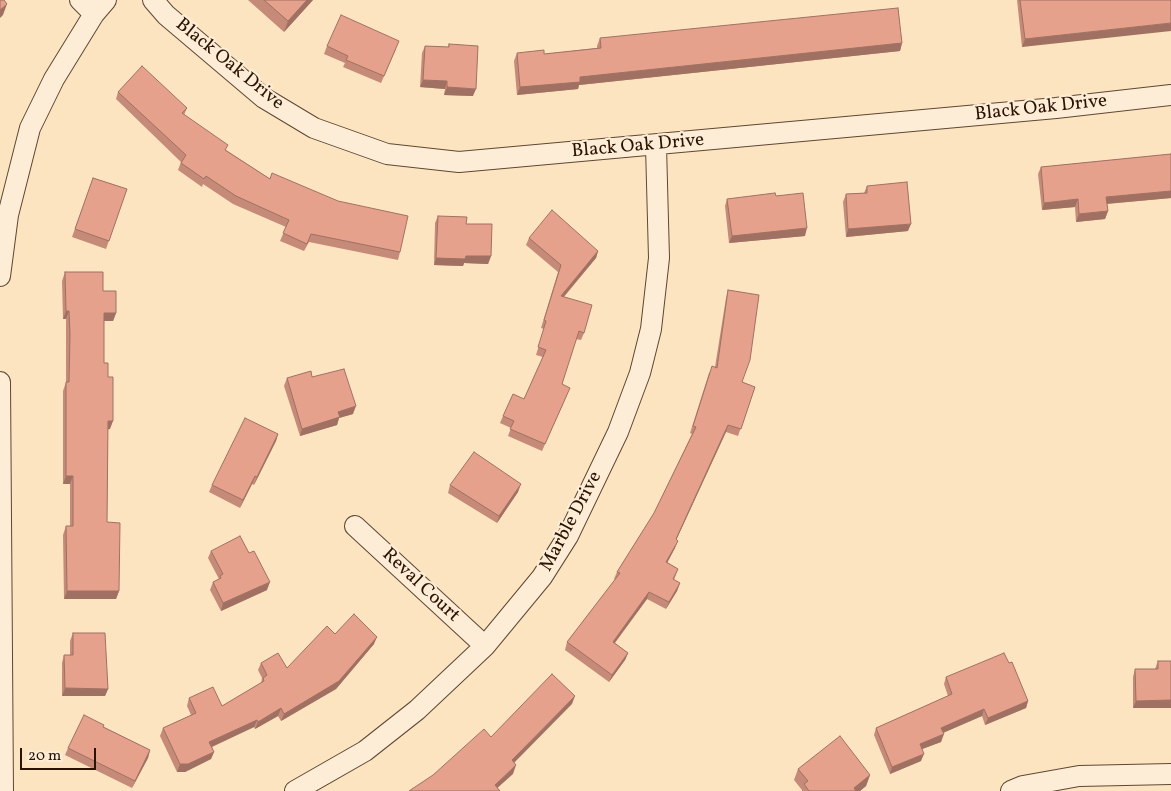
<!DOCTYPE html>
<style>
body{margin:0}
#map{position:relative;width:1171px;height:791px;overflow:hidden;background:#fce4c1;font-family:Vollkorn,serif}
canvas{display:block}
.scale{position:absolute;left:20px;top:748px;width:76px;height:22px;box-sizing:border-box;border:2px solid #2b1302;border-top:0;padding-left:6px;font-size:15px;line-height:18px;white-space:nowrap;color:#2b1302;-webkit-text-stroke:4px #fdedd7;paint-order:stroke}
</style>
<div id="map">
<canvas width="1171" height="791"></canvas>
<div class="scale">20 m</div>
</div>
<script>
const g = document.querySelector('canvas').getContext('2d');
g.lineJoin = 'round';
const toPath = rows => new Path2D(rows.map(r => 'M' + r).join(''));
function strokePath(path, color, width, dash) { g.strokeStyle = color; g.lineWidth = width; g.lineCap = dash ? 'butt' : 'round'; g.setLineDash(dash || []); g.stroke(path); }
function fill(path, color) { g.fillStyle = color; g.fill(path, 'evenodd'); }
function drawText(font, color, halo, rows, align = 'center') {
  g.font = font + ' Vollkorn,serif'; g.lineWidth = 4.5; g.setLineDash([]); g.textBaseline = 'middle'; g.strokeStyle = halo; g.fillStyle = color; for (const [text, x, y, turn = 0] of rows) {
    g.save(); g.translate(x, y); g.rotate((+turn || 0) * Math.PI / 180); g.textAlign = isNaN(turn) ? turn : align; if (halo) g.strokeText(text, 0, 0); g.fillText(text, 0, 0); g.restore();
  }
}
const street = toPath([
 [80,0,94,14],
 [153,0,166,15,264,98,314,128,387,154,459,162,1056,108,1171,95],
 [0,276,8,215,30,128,54,79,94,14,106,0],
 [0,382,3,791],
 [355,526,485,646],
 [295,791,365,751,417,710,485,646,542,577,568,536,618,432,640,373,651,329,659,258,656,146],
 [1011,791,1023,786,1079,776,1171,774]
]);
const wall = toPath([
 [248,0,313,0,284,32],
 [1017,0,1171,0,1022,47],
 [600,38,902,43,900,51,579,85,578,89,517,95,514,61,517,53,544,54,597,48,597,46],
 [449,44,473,96,444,95,445,89,420,87,422,53,425,46,448,47],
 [327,46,396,49,381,83,343,67,345,63,324,54],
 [118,92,187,108,184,115,226,150,270,179,400,252,398,260,309,242,304,251,280,241,286,227,233,204,203,184,202,187,178,170,181,162,116,99],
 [1171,154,1171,198,1107,204,1108,211,1105,219,1076,222,1075,207,1042,210,1038,174,1041,167],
 [93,178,127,189,106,249,72,237],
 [867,186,908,231,846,237,843,202,846,194,864,193],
 [776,196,805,236,729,243,725,206,727,199],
 [438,216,466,224,491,256,488,264,464,263,463,266,434,265,435,223],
 [529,238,598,251,596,258,564,297,584,333,581,340,576,339,562,384,567,395,542,451,508,436,511,428,500,423,503,416,524,399,543,357,536,355,544,329,541,328,558,272,526,245],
 [65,272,103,291,116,313,113,321,104,321,104,363,110,429,108,429,107,522,119,591,116,599,64,599,63,535,66,526,70,526,70,484,63,484,63,391,66,382,66,319,63,319,62,281],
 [728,290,742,382,755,387,738,436,726,432,676,540,675,548,667,562,678,569,674,580,680,583,677,591,666,609,647,599,615,643,628,653,625,660,609,682,565,650,567,642,615,580,614,579,617,572,654,513,692,434,690,433,709,373,715,367,726,298],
 [312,377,353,414,339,418,337,425,300,436,284,386,287,378],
 [278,434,276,441,254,485,252,484,240,508,209,492,212,485],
 [450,485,518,492,497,523,448,493],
 [211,551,267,590,221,611,210,590,213,582,219,579,208,558],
 [73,633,108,689,105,696,62,696,62,663,64,655,70,655,70,641],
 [335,634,374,644,336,689,281,721,278,716,255,729,254,727,212,747,214,752,211,759,185,772,177,772,160,736,163,728,191,715,187,706,189,698,222,706,261,683,262,678,258,670,261,663,287,668],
 [1158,661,1171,708,1133,708,1133,677,1135,669,1155,669],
 [1009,663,1028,701,1026,708,985,725,982,716,943,733,941,742,922,749,921,761,890,774,874,735,876,728,948,696,944,684,946,677],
 [104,727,150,750,148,758,132,788,65,755,68,748],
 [798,769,870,775,866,786,860,791,802,791,802,790,794,780]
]);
const shadedWall = toPath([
 [307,0,313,0,284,32,288,21],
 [7,4,3,15,0,18,0,10],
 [1171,23,1171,31,1022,47,1025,39],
 [902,43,900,51,579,85,578,89,517,95,520,87,580,77],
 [423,80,447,81,445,89,420,87],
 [447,87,476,89,473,96,444,95],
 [1171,191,1171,198,1104,204,1106,197],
 [1078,199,1075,207,1042,210,1044,203],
 [1108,211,1105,219,1076,222,1079,214],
 [911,224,908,231,846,237,848,229],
 [807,228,805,236,729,243,732,236],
 [598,251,596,258,558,303,561,296],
 [466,256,491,256,488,264,464,263,463,266,434,265,436,258],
 [66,311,69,311,66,319,63,319],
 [104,313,116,313,113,321,101,321],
 [356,406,353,414,339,418,337,425,300,436,302,429,338,412],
 [108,421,113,421,110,429,105,430],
 [728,425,726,432,673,547,676,539],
 [278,434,276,441,254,485,257,477],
 [66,476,73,476,70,484,63,484],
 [255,476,252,484,240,508,243,500],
 [521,484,518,492,497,523,499,516],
 [678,541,675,548,664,569,666,562],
 [270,582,267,590,221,611,223,603],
 [680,583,677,591,666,609,669,602],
 [67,591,119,591,116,599,64,599],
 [649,592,647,599,610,649,613,642],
 [377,637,374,644,336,689,281,721,284,714],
 [628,653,625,660,609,682,612,675],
 [65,688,108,689,105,696,62,696],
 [575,696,572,704,509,768,512,760],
 [1171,700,1171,708,1133,708,1136,701],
 [1028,701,1026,708,985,725,988,718],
 [281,708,278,716,255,729,258,722],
 [984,709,982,716,938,735,941,728],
 [257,720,254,727,207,749,209,742],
 [944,734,941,742,917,751,920,744],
 [150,750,148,758,132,788,135,781],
 [214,752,211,759,185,772,177,772,180,764],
 [924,754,921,761,890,774,892,767],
 [516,765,513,774,494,791,495,785],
 [870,775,866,786,860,791,852,791,854,788]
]);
const building = toPath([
 [0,0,4,0,7,4,0,10,0,0],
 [264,0,307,0,288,21,264,0],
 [1020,0,1171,0,1171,23,1025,39,1020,0],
 [898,8,902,43,580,77,580,82,520,87,517,53,544,50,544,54,601,48,600,38,898,8],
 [341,15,399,41,384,76,346,60,348,56,327,46,341,15],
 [449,44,478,46,476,89,447,87,447,81,423,80,425,46,449,47,449,44],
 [142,66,187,108,182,113,228,145,225,150,270,179,272,173,338,201,408,216,400,252,311,234,307,244,283,233,289,220,236,196,206,176,204,179,181,163,186,155,118,92,142,66],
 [1171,154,1171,191,1106,197,1108,211,1079,214,1078,199,1044,203,1041,167,1171,154],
 [93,178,127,189,109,241,75,229,93,178],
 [907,182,911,224,848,229,846,194,867,193,867,186,907,182],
 [775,193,776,196,803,193,807,228,732,236,727,199,775,193],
 [552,210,598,251,561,296,592,305,584,333,579,331,562,384,570,388,545,444,510,429,514,421,503,416,513,394,524,399,546,350,538,347,546,321,544,320,561,265,529,238,552,210],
 [438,216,467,217,466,224,492,224,491,256,466,256,465,259,436,258,438,216],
 [65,272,103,272,103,291,116,291,116,313,104,313,104,363,108,363,108,377,113,377,113,421,108,421,107,522,120,523,119,591,67,591,66,526,73,526,73,476,66,476,66,382,69,382,70,334,69,311,66,311,65,272],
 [728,290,759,295,750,360,742,382,755,387,741,429,728,425,676,539,678,541,666,562,678,569,673,579,680,583,669,602,649,592,613,642,628,653,612,675,567,642,620,573,617,572,654,513,696,427,693,426,712,366,717,368,728,290],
 [344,369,356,406,338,412,340,417,302,429,287,378,311,371,312,377,344,369],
 [245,418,278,434,257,477,255,476,243,500,212,485,245,418],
 [474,452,521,484,499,516,450,485,474,452],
 [240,536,249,553,254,551,270,582,223,603,213,582,221,578,220,576,223,574,211,551,240,536],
 [354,614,377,637,339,681,284,714,281,708,258,722,257,720,209,742,214,752,188,764,180,764,163,728,196,713,189,698,213,687,222,706,264,681,263,678,267,675,261,663,278,653,287,668,327,626,335,634,354,614],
 [73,633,105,633,108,689,65,688,64,655,73,655,73,633],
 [1004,653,1009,663,1012,662,1028,701,988,718,984,709,941,728,944,734,920,744,924,754,892,767,876,728,952,694,946,677,1004,653],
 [1158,661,1171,661,1171,700,1136,701,1135,669,1158,669,1158,661],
 [552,674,575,696,512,760,516,765,495,785,500,791,409,791,433,775,484,729,491,737,552,674],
 [84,715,104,725,103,727,150,750,135,781,68,748,84,715],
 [840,736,870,775,854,788,856,791,809,791,804,784,808,781,798,769,840,736]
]);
const streetNames = [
 ["Black Oak Drive",229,65,39],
 ["Black Oak Drive",1041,109,-6],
 ["Black Oak Drive",638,147,-5],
 ["Marble Drive",572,522,-62],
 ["Reval Court",420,586,43]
];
strokePath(street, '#5f4732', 22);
strokePath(street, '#fdedd7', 20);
fill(wall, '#c58a78');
fill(shadedWall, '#a07162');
fill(building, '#e5a18c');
strokePath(building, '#a07162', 1);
drawText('19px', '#2b1302', '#fdedd7', streetNames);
</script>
